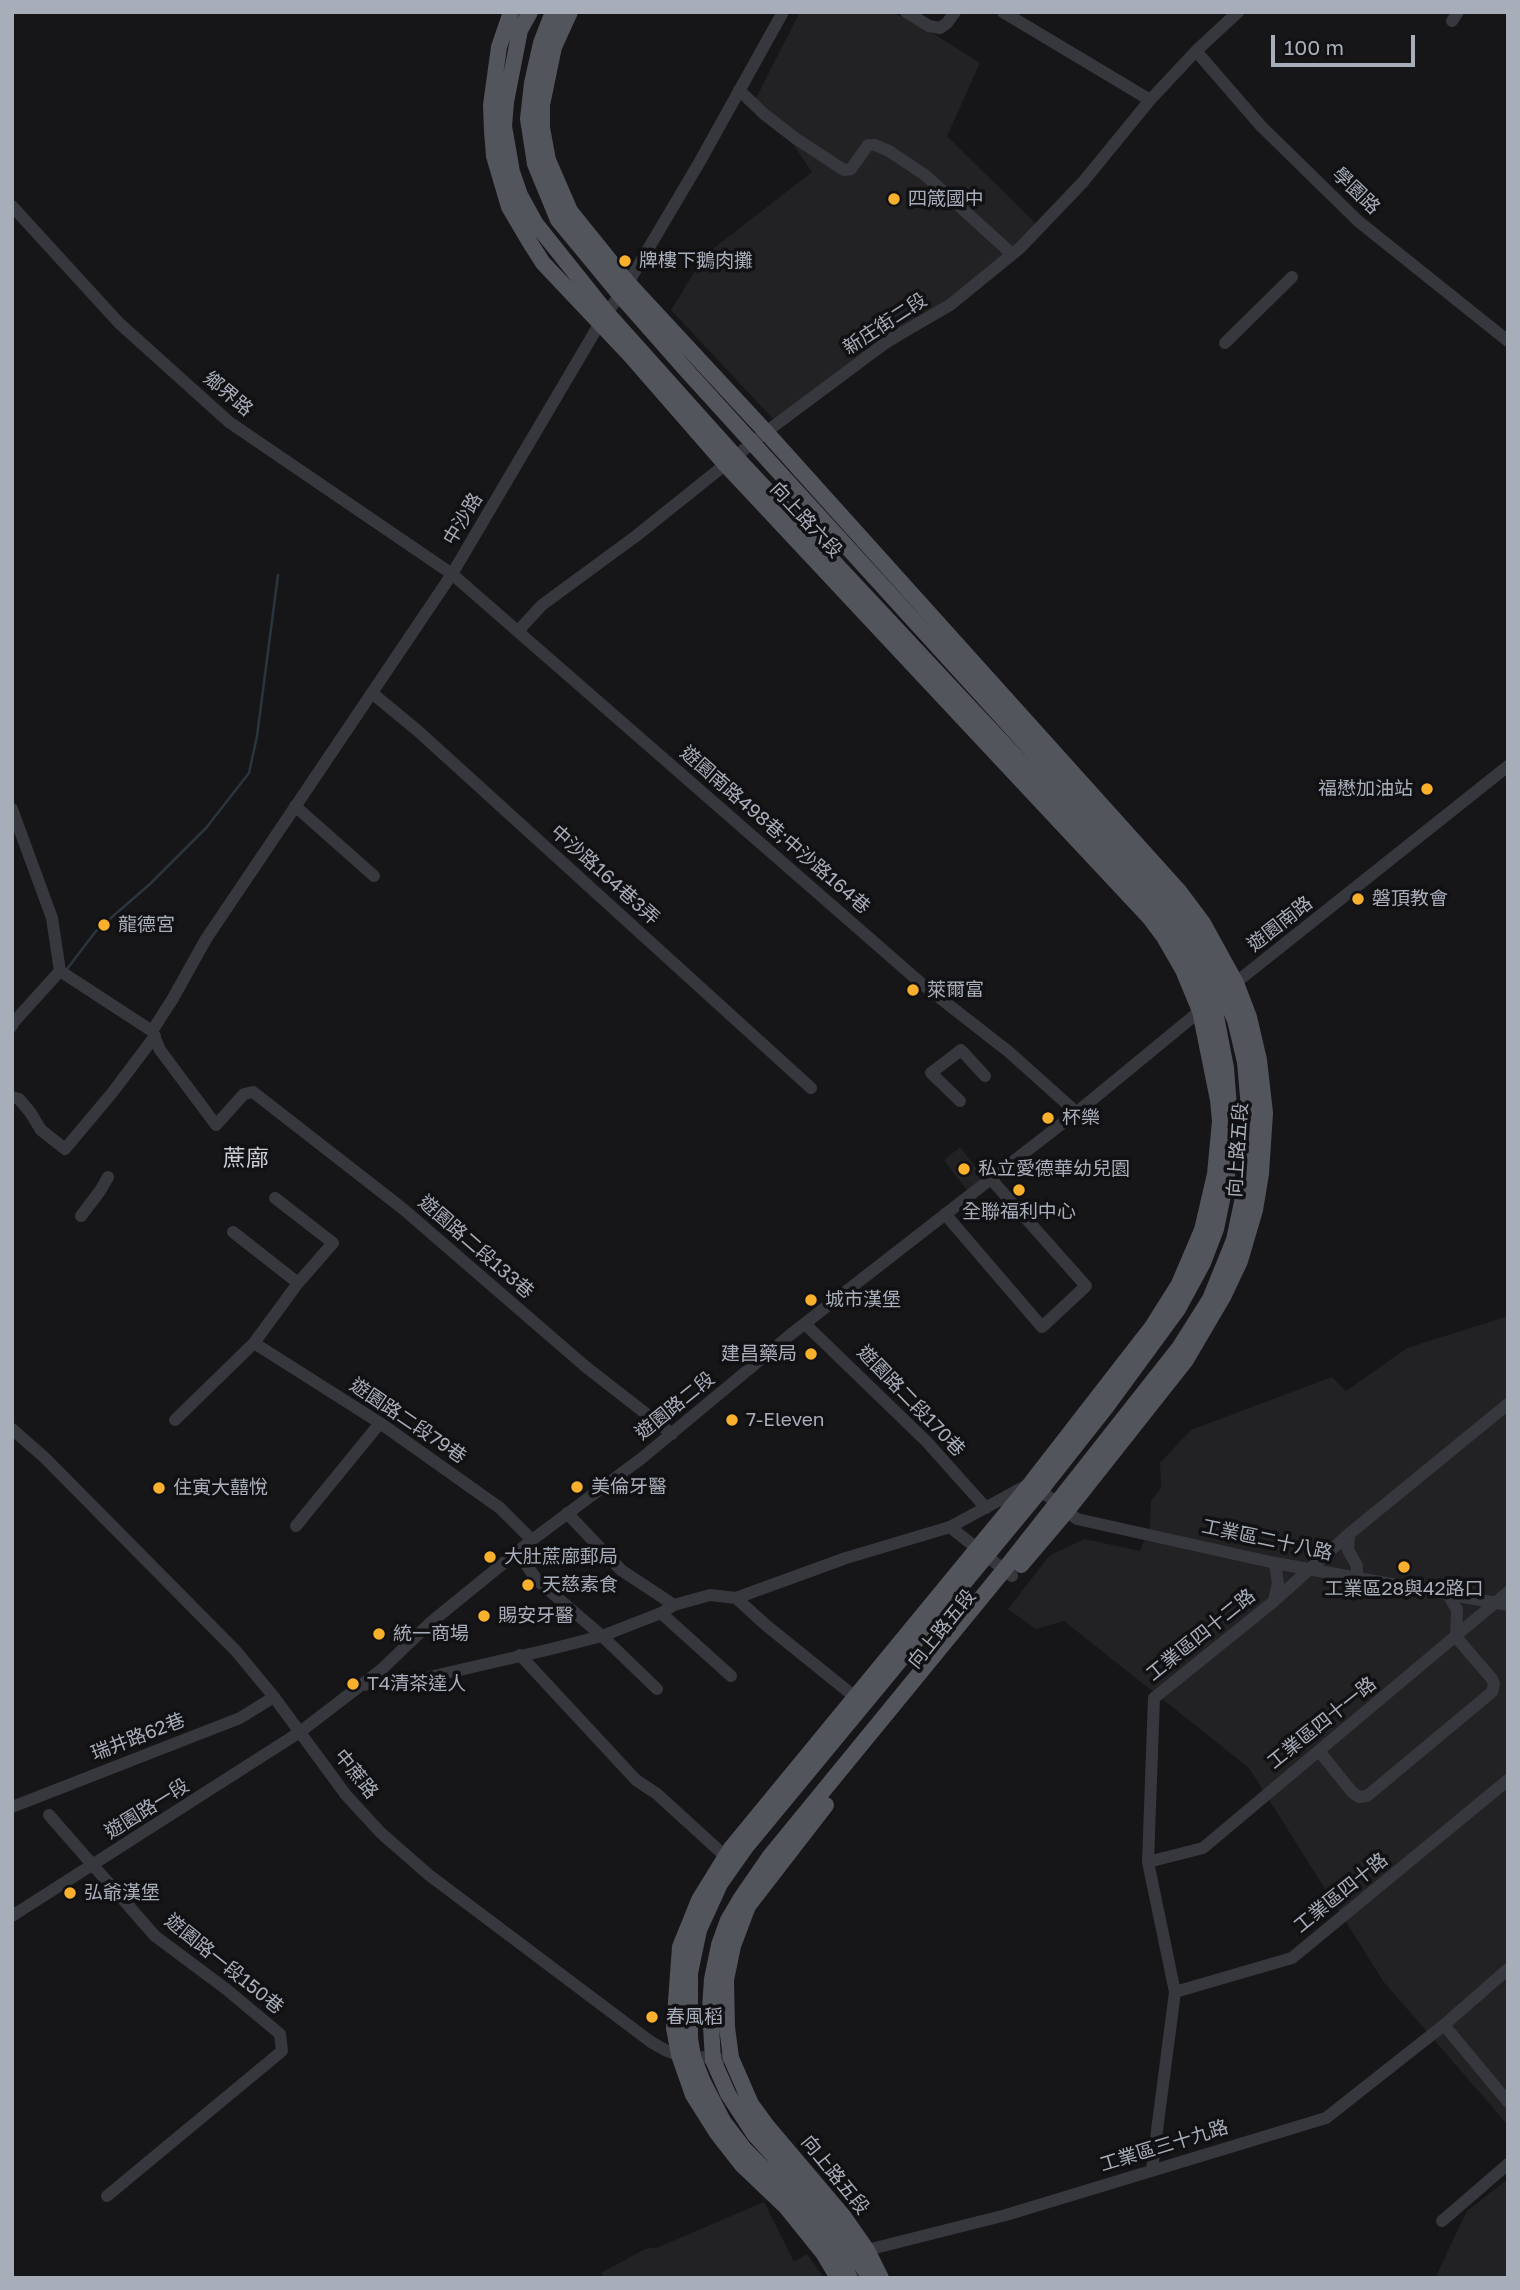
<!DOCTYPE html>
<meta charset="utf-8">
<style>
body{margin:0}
#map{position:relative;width:1520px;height:2290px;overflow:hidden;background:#161618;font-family:"Golos Text",sans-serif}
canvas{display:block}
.frame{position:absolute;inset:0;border:14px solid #a7adb9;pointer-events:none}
.scale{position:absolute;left:1271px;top:35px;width:144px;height:32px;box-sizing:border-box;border:4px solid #a7adb9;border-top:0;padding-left:9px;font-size:21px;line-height:24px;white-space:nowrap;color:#a7adb9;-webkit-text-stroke:5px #111113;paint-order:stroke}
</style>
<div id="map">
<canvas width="1520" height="2290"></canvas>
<div class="frame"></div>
<div class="scale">100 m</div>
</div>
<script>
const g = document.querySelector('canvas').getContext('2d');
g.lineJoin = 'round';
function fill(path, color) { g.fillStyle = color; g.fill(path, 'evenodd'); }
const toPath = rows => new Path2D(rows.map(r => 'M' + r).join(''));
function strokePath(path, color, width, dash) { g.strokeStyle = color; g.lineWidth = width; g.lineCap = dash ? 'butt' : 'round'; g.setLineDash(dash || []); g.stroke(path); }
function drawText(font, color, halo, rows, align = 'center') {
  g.font = font + ' "Golos Text","Noto Sans TC",sans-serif'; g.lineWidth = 7; g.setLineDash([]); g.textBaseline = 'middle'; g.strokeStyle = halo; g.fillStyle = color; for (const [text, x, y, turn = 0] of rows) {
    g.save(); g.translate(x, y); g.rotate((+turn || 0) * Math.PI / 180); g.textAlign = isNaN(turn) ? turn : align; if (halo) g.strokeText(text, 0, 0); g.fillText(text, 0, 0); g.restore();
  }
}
const built = toPath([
 [800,12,892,12,934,34,980,63,947,136,1038,226,951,303,898,343,776,422,671,310,705,255,812,172,786,134,754,102],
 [960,1147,984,1178,967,1190,944,1160],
 [1508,1316,1508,2125,1383,1981,1249,1768,1064,1621,1036,1629,1008,1609,1050,1555,1085,1539,1140,1551,1150,1526,1151,1501,1161,1488,1160,1463,1191,1430,1332,1377,1346,1391,1407,1348],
 [1508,2179,1508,2278,1435,2278,1467,2211],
 [764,2202,794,2262,807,2254,824,2278,604,2278,601,2273,645,2249,659,2247]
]);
const stream = toPath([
 [67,969,96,931,150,884,206,828,249,773,257,736,278,575],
 [12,1033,17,1027]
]);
const minor = toPath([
 [906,12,929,26,940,28,947,23,955,12],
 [1003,12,1150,100],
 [1452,21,1458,12],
 [1196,51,1261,126,1358,221,1508,341],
 [739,90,764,114,795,138,844,170,851,169,868,145,875,145,889,151,925,175,1012,254],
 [12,206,119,323,229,422,452,574,922,984,1009,1052,1076,1112],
 [1225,343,1292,277],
 [518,631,542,605,636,536,766,432,888,341,950,305,1020,248,1083,182,1150,100,1196,51,1238,12],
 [372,693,418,731,811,1088],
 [295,806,374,876],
 [12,809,52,918,60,971],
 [60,971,152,1031,160,1050,216,1125,244,1094,253,1092,402,1208,586,1367,672,1434],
 [1229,988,1508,766],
 [12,1024,60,971],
 [152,1031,172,1000,206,939,452,574,600,323,628,283,699,163,783,12],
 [12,1097,19,1099,30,1112,41,1130,65,1149,112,1093,155,1036],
 [960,1101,931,1073,961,1050,985,1076],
 [945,1214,1042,1327,1086,1286,990,1178],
 [81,1216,100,1191,108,1177],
 [233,1232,298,1283],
 [805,1324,927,1442,986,1508],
 [254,1343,380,1423,500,1508,532,1540],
 [175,1420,254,1343,298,1283,333,1243,275,1198],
 [12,1429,44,1457,236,1651,274,1697,346,1795,381,1833,429,1875,651,2042,667,2051,679,2055,720,2059],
 [567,1513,621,1570,674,1605],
 [296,1526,380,1423],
 [950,1527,1012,1576],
 [1349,1534,1348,1550,1357,1566,1357,1579],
 [518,1553,537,1580,602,1636,657,1689],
 [736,1598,767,1626,855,1697],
 [1274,1600,1278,1583,1275,1563],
 [661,1613,731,1676],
 [520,1655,636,1780,657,1794,725,1856],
 [362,1685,425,1678,551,1649,602,1636,661,1613,674,1605,710,1595,736,1598,846,1558,950,1527,1031,1483,1077,1519,1275,1563,1508,1605],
 [1319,1751,1352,1792,1359,1797,1367,1796,1492,1692,1494,1684,1492,1679,1456,1637,1457,1610,1448,1594],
 [12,1807,240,1718,274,1697],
 [49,1815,155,1936,226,1989,280,2034,282,2051,107,2196],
 [1148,1862,1203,1848,1508,1592],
 [12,1916,300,1732,382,1669,430,1623,532,1540,642,1458,790,1335,1082,1108,1206,1006],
 [1508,1969,1444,2025,1508,2102],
 [1175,1992,1292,1958,1508,1780],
 [1152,2169,1175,1992,1148,1862,1154,1698,1273,1602,1349,1534,1508,1404],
 [1442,2221,1508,2164],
 [867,2250,1006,2215,1326,2118,1444,2025]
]);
const major = toPath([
 [511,12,499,47,491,105,492,131,494,156,509,207,529,241,543,263,630,355,725,464,1149,917,1164,937,1183,970,1200,1011,1218,1100,1220,1121,1215,1174,1202,1230,1179,1284,1152,1327,1031,1483,731,1848,699,1900,680,1947,674,2028,679,2055,693,2095,717,2133,742,2165,786,2207,823,2253,838,2278],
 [530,12,520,30,506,102,504,126,512,172,520,195,536,224,607,313,736,457,1159,910,1184,942,1213,1000,1226,1068,1229,1107],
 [553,12,541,43,532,83,528,119,535,164,558,220,620,295,687,371,1169,901,1211,964,1235,1020,1245,1062,1251,1131,1248,1174,1234,1240,1210,1299,1179,1348,1004,1570,770,1856,741,1898,728,1920,719,1945,712,1979,710,2009,713,2060,728,2094,754,2134,825,2212,870,2278],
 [570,12,554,47,542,105,542,128,548,160,570,211,628,283,766,432,1179,891,1203,923,1236,983,1249,1017,1259,1060,1265,1113,1261,1174,1255,1210,1240,1261,1223,1297,1186,1360,1066,1512,1021,1565],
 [826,1805,748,1906,733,1946,726,1980,727,2027,731,2058,751,2104,767,2126,844,2217,867,2250,881,2278],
 [850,2278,833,2247,791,2196,745,2150,723,2121,703,2082,693,2057,690,2038,690,1973,699,1930,720,1884,746,1847,1040,1491,1107,1406,1178,1309,1203,1263,1216,1229,1227,1176,1229,1136]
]);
const markers = [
 [894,199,7,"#f9b02d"],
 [625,261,7,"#f9b02d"],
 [1427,789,7,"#f9b02d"],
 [1358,899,7,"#f9b02d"],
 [104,925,7,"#f9b02d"],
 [913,990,7,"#f9b02d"],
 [1048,1118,7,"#f9b02d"],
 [964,1169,7,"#f9b02d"],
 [1019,1190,7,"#f9b02d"],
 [811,1300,7,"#f9b02d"],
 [811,1354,7,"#f9b02d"],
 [732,1420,7,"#f9b02d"],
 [577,1487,7,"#f9b02d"],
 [159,1488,7,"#f9b02d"],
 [490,1557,7,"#f9b02d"],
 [1404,1567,7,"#f9b02d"],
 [528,1585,7,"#f9b02d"],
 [484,1616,7,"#f9b02d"],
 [379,1634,7,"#f9b02d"],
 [353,1684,7,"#f9b02d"],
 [70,1893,7,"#f9b02d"],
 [652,2017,7,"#f9b02d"]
];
const streetNames = [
 ["學園路",1356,191,44],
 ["新庄街二段",885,324,-33],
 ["鄉界路",228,394,40],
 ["中沙路",463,519,-59],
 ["向上路六段",806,520,47],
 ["遊園南路498巷;中沙路164巷",775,830,41],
 ["中沙路164巷3弄",605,875,42],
 ["遊園南路",1280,924,-38],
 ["向上路五段",1238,1150,-86],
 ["遊園路二段133巷",476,1247,41],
 ["遊園路二段170巷",911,1401,46],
 ["遊園路二段",675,1406,-39],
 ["遊園路二段79巷",408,1421,34],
 ["工業區二十八路",1267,1540,12],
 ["向上路五段",942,1629,-51],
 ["工業區四十二路",1201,1635,-39],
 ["工業區四十一路",1322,1723,-39],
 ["瑞井路62巷",138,1737,-21],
 ["中蔗路",356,1774,51],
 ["遊園路一段",147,1809,-32],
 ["工業區四十路",1341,1893,-39],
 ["遊園路一段150巷",224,1964,39],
 ["工業區三十九路",1164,2146,-17],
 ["向上路五段",835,2175,51]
];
const poiNames = [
 ["四箴國中",908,199],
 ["牌樓下鵝肉攤",639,261],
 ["福懋加油站",1413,789,"right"],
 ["磐頂教會",1372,899],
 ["龍德宮",118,925],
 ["萊爾富",927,990],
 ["杯樂",1062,1118],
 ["私立愛德華幼兒園",978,1169],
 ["全聯福利中心",1019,1212,"center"],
 ["城市漢堡",825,1300],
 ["建昌藥局",797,1354,"right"],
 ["7-Eleven",746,1420],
 ["美倫牙醫",591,1487],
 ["住寅大囍悅",173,1488],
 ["大肚蔗廍郵局",504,1557],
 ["天慈素食",542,1585],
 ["工業區28與42路口",1404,1589,"center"],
 ["賜安牙醫",498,1616],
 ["統一商場",393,1634],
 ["T4清茶達人",367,1684],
 ["弘爺漢堡",84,1893],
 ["春風稻",666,2017]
];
const quarterNames = [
 ["蔗廍",246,1159]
];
fill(built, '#222225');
strokePath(stream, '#2b353d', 2.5);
strokePath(minor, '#37383d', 12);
strokePath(major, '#53555c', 16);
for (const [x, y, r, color] of markers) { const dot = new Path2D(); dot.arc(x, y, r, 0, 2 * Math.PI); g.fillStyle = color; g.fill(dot); strokePath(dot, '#111113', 2.5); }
drawText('19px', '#a7adb9', '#111113', streetNames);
drawText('19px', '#a7adb9', '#111113', poiNames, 'left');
drawText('23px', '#c9ccd4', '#111113', quarterNames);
</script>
